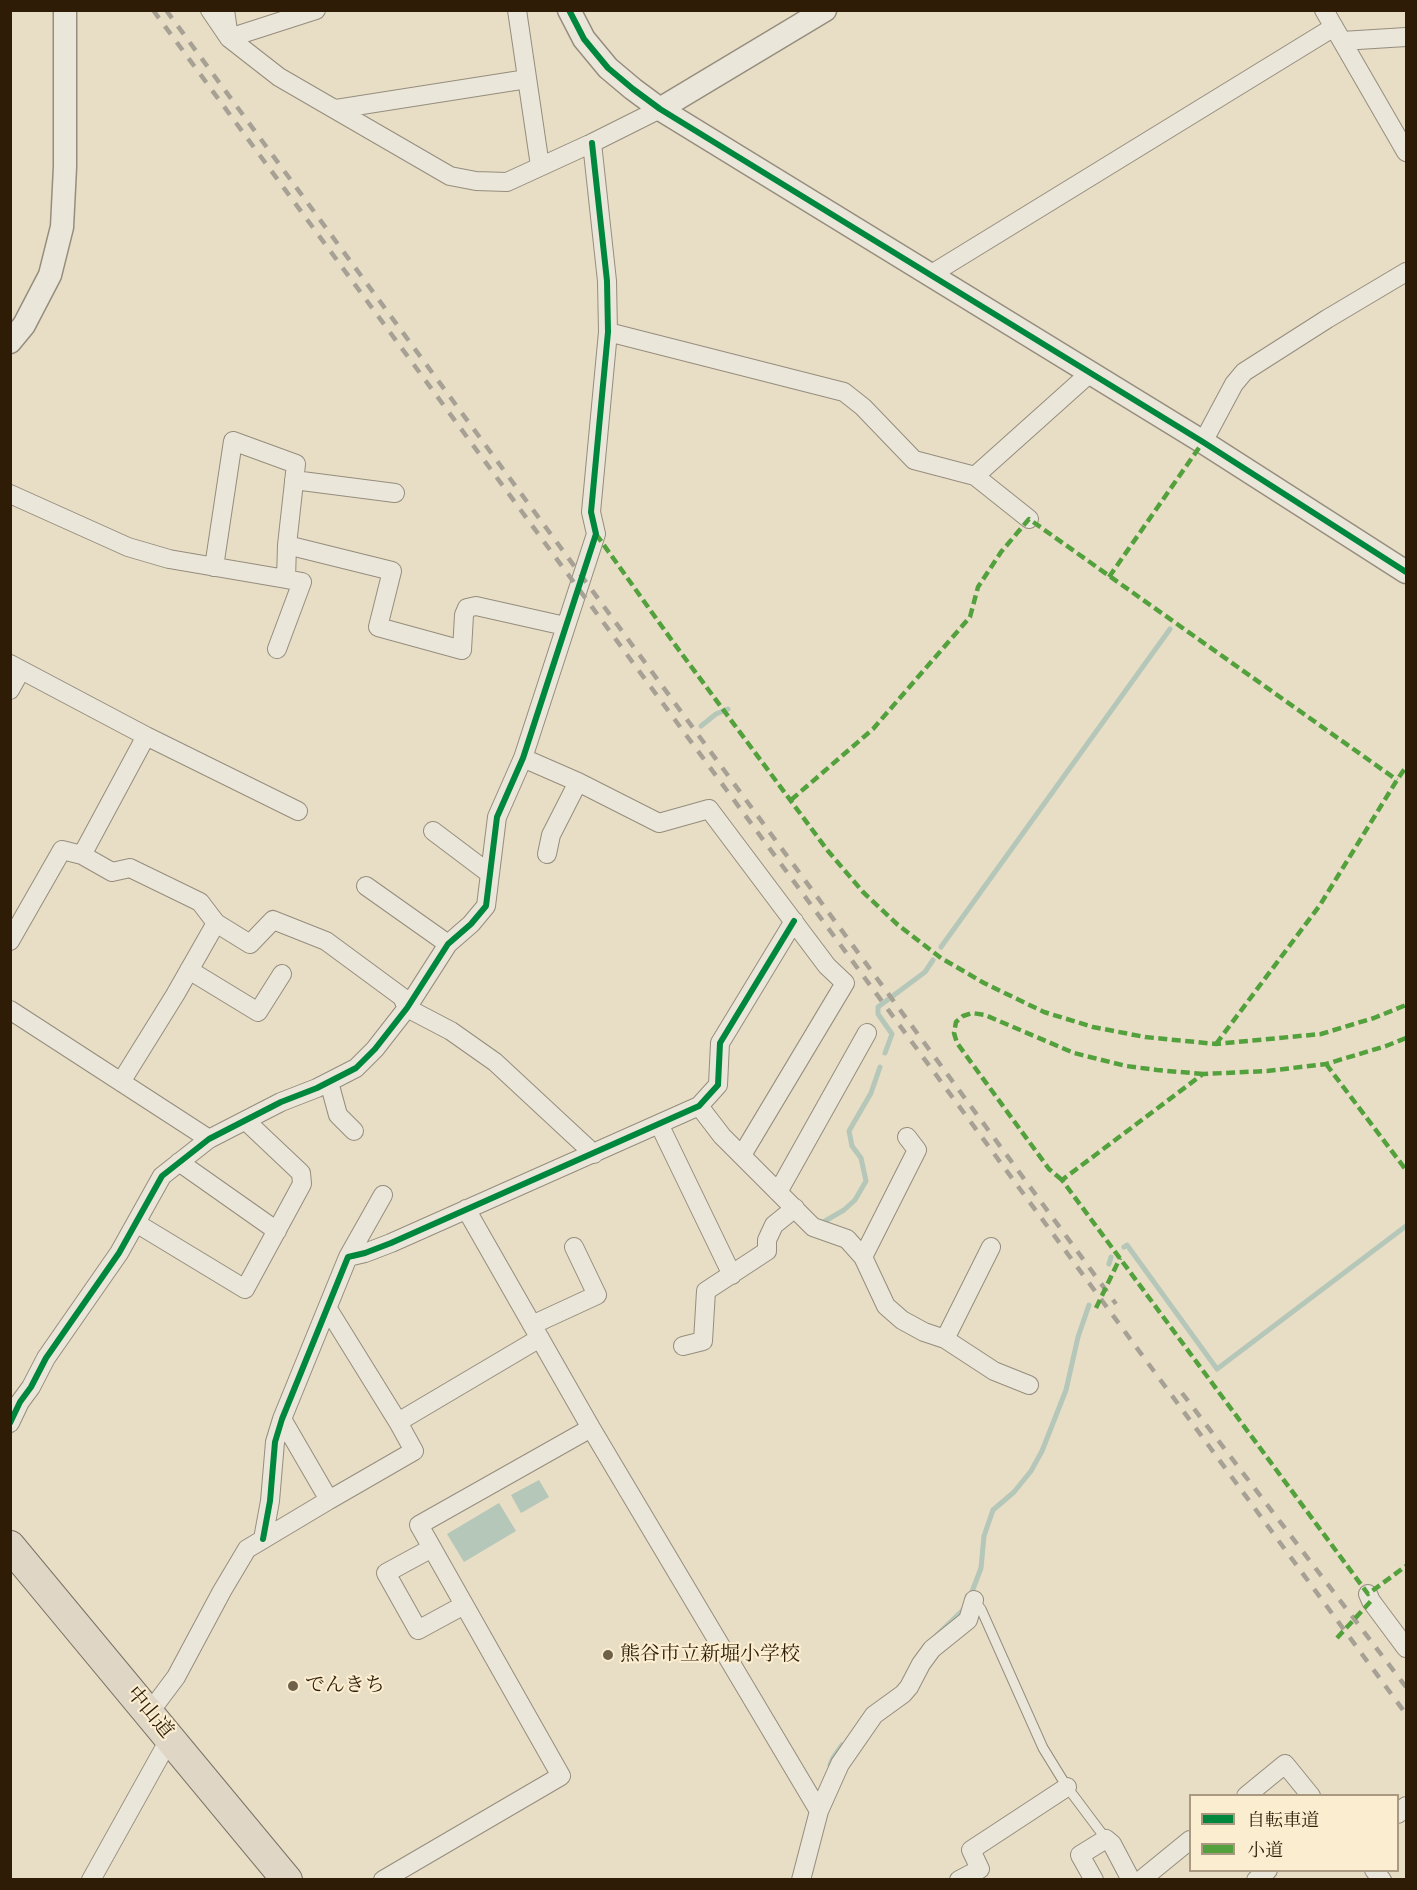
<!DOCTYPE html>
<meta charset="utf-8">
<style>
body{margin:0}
#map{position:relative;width:1417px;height:1890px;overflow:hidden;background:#e8ddc5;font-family:Cardo,"Noto Serif JP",serif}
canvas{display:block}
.frame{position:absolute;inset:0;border:12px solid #2e1c07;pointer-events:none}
.legend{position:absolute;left:1189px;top:1794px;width:210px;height:78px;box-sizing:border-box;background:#faedd0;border:2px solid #a89980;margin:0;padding:8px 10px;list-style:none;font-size:18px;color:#2e1c07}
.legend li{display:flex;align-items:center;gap:12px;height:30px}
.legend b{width:30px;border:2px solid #a89980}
</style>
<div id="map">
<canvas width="1417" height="1890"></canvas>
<div class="frame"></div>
<ul class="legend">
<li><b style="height:8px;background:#00873e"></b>自転車道</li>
<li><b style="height:8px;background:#52a13d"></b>小道</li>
</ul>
</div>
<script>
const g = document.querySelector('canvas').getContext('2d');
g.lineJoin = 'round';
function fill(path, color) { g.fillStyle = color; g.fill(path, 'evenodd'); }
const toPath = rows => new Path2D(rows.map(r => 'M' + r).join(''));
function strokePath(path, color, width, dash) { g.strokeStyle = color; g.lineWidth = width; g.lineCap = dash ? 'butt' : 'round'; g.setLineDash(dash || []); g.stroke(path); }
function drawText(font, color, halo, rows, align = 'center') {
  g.font = font + ' Cardo,"Noto Serif JP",serif'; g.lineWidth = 4.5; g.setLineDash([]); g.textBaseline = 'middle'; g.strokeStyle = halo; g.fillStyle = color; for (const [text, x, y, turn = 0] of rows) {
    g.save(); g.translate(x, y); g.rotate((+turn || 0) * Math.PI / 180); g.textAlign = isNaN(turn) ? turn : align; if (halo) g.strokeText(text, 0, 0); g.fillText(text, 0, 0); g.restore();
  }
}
const water = toPath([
 [539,1480,549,1497,521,1513,511,1495],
 [499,1503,516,1531,464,1562,447,1534]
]);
const stream = toPath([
 [701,726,716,714,728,709],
 [941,947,1170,629],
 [885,1053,892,1034,878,1014,878,1007,925,972,933,960],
 [825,1221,844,1210,855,1200,866,1181,861,1158,852,1146,849,1131,871,1093,880,1067],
 [1124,1247,1127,1245,1217,1369,1406,1226],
 [1109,1264,1111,1257],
 [970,1597,981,1568,984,1536,993,1510,1014,1492,1031,1471,1042,1451,1066,1390,1078,1337,1089,1305],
 [937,1635,965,1608],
 [830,1765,833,1758,842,1745]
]);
const service = toPath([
 [974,1601,981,1609,1043,1748,1067,1787,1106,1839]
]);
const minor = toPath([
 [210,10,229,38,316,10],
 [225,10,229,38,279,77,450,176,476,181,507,182,592,143,660,109],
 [517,10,540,166],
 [1324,10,1406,152],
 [1342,41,1406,37],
 [336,109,527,79],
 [930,275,1334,27],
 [608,332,844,392,863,407,914,460,975,476,1029,519],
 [1203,442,1234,384,1244,372,1327,319,1406,272],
 [975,476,1090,373],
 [294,480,395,493],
 [10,494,128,547,169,559,286,579,287,545,392,571,378,627,462,650,464,615,467,608,476,606,565,626],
 [214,567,233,441,296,464,287,545],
 [277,649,302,582,286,579],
 [10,664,146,736,298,811],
 [10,690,21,670],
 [523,758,578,782,659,823,709,809,827,966,845,983,742,1155],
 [433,831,490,874],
 [547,854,551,835,578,782],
 [82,855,112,872,130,868,200,902,216,923,250,944,273,920,326,941,402,997,407,1008,451,1031,495,1062,594,1154],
 [366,886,448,944],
 [10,941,62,850,82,855,146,736],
 [189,970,258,1012,282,974],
 [10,1010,209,1139],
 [121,1082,175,995,216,923],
 [329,1082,338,1115,354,1131],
 [699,1106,722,1136,813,1227,847,1239,863,1257,886,1306,902,1320,924,1332,945,1339,994,1371,1029,1385],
 [659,1124,732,1275],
 [179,1162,277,1231],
 [778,1192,867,1033],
 [466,1209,591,1428,819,1811,801,1880],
 [136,1223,245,1289,302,1184,301,1173,246,1121],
 [348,1257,383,1195],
 [863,1257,917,1150,907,1137],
 [328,1309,398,1422,414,1451,329,1500],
 [532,1325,597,1295,574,1247],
 [945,1339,991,1247],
 [683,1346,703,1341,706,1291,767,1251,767,1240,774,1225,795,1208],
 [398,1422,540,1338],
 [10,1423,20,1402,31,1387,46,1358,119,1253,162,1176,209,1139,281,1102,317,1088,356,1068,375,1049,407,1008,448,944,471,924,486,906,497,817,523,758,596,534,591,512,608,332,607,281,592,143],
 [263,1539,270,1501,275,1442,282,1419,348,1257,365,1253,391,1243,699,1106,718,1085,720,1043,794,921],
 [432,1548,386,1573,418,1630,464,1605],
 [1368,1594,1371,1601,1406,1648],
 [149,1713,176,1677,222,1591,247,1549,329,1500,282,1419],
 [1246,1796,1285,1764,1311,1796],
 [819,1811,840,1764,874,1715,903,1694,909,1687,921,1664,932,1649,968,1620,974,1600],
 [1398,1814,1406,1806],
 [1374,1870,1382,1880],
 [91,1880,170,1738],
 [383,1880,561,1776,419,1525,591,1428],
 [959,1880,980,1869,971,1850,1067,1787],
 [1094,1880,1080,1855,1106,1839,1112,1844,1131,1880],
 [1141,1880,1190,1840],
 [1256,1880,1268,1870]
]);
const tertiary = toPath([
 [569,10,584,39,608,68,633,89,660,109,1203,442,1406,572],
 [660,109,825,10],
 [10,342,24,325,50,275,62,227,65,167,65,10]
]);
const trunk = toPath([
 [10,1546,287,1880]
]);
const rail = toPath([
 [153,10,1406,1714],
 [166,10,1116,1304],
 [1182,1393,1406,1687]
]);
const quiet = toPath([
 [596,534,673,642,828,851,863,892,898,925,941,958,984,983,1044,1012,1093,1027,1145,1037,1216,1044,1321,1034,1374,1018,1406,1005],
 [1109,577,1203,442],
 [791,800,873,729,970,617,978,587,1001,552,1029,519,1397,780],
 [1406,1038,1386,1046,1326,1064,1267,1071,1203,1074,1062,1180,1368,1594,1406,1566],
 [1216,1044,1320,905,1397,780,1406,767],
 [1326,1064,1406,1170],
 [1062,1180,1049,1169,957,1043,954,1033,956,1022,963,1016,972,1013,985,1015,1074,1053,1126,1066,1157,1070,1203,1074],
 [1096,1308,1120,1258],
 [1337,1638,1371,1601]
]);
const cycleway = toPath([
 [569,10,584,39,608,68,633,89,660,109,1203,442,1406,572],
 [10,1423,20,1402,31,1387,46,1358,119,1253,162,1176,209,1139,281,1102,317,1088,356,1068,375,1049,407,1008,448,944,471,924,486,906,497,817,523,758,596,534,591,512,608,332,607,281,592,143],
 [263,1539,270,1501,275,1442,282,1419,348,1257,365,1253,391,1243,699,1106,718,1085,720,1043,794,921]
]);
const markers = [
 [608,1655,6,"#6f604a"],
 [293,1686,6,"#6f604a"]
];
const poiNames = [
 ["熊谷市立新堀小学校",620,1655],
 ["でんきち",305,1686]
];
const streetNames = [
 ["中山道",149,1713,50]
];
fill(water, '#b4c7b8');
strokePath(stream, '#b4c7b8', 5);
strokePath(service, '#958d7d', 11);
strokePath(minor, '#958d7d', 20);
strokePath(tertiary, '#958d7d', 25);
strokePath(trunk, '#7b7264', 32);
strokePath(service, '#ebe6da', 9);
strokePath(minor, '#ebe6da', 18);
strokePath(tertiary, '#ebe6da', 22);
strokePath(trunk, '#dfd6c5', 30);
strokePath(rail, '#a7a195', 4.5, [10, 10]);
strokePath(quiet, '#52a13d', 4.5, [9, 4.5]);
strokePath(cycleway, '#00873e', 6);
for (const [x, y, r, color] of markers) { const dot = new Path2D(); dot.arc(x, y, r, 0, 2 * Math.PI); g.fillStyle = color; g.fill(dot); strokePath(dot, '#faedd0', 2); }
drawText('20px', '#2e1c07', '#faedd0', poiNames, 'left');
drawText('20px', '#2e1c07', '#faedd0', streetNames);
</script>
